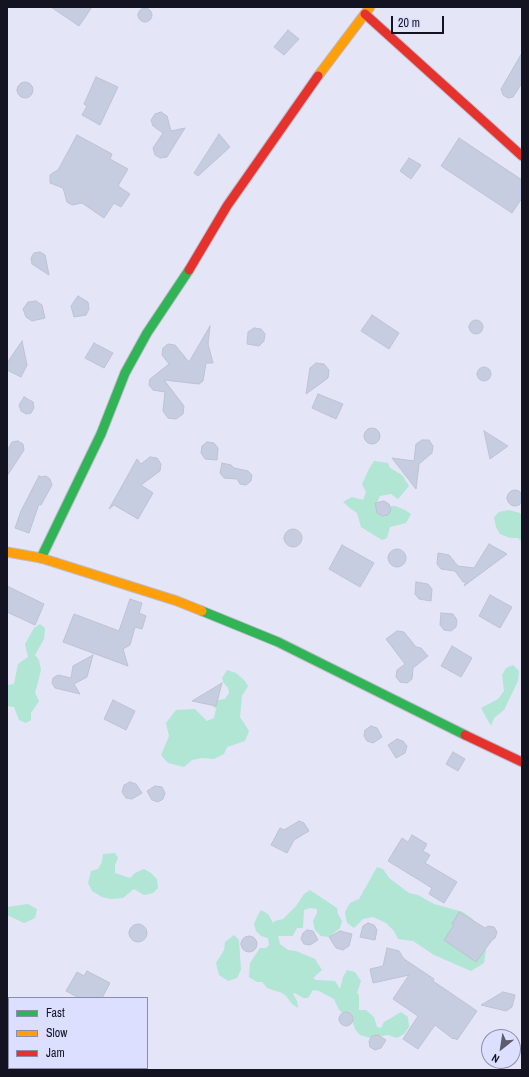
<!DOCTYPE html>
<style>
body{margin:0}
#map{position:relative;width:529px;height:1077px;overflow:hidden;background:#e4e5f7;font-family:"Archivo Narrow",sans-serif}
canvas{display:block}
.frame{position:absolute;inset:0;border:8px solid #131321;pointer-events:none}
.legend{position:absolute;left:8px;top:997px;width:140px;height:72px;box-sizing:border-box;background:#dcdfff;border:1px solid #8c8da6;margin:0;padding:5px 7px;list-style:none;font-size:12px;color:#131321}
.legend li{display:flex;align-items:center;gap:8px;height:20px}
.legend b{width:20px;border:1px solid #8c8da6}
.north{position:absolute;left:481px;top:1029px;width:40px;height:40px;box-sizing:border-box;background:#dcdfff;border:1px solid #8c8da6;border-radius:50%;rotate:210deg;font-size:11px;font-weight:700;line-height:16px;text-align:center;color:#131321}
.north::after{content:'';display:block;margin:auto;width:14px;height:18px;background:#5c5c6c;clip-path:polygon(50% 0,100% 100%,50% 72%,0 100%)}
.scale{position:absolute;left:391px;top:16px;width:53px;height:18px;box-sizing:border-box;border:2px solid #131321;border-top:0;padding-left:5px;font-size:12px;line-height:14px;white-space:nowrap;color:#131321;-webkit-text-stroke:3px #dcdfff;paint-order:stroke}
</style>
<div id="map">
<canvas width="529" height="1077"></canvas>
<div class="frame"></div>
<ul class="legend">
<li><b style="height:5px;background:#30b455"></b>Fast</li>
<li><b style="height:5px;background:#ff9f0a"></b>Slow</li>
<li><b style="height:5px;background:#e5322d"></b>Jam</li>
</ul>
<div class="north">N</div>
<div class="scale">20 m</div>
</div>
<script>
const g = document.querySelector('canvas').getContext('2d');
g.lineJoin = 'round';
function fill(path, color) { g.fillStyle = color; g.fill(path, 'evenodd'); }
const toPath = rows => new Path2D(rows.map(r => 'M' + r).join(''));
function strokePath(path, color, width, dash) { g.strokeStyle = color; g.lineWidth = width; g.lineCap = dash ? 'butt' : 'round'; g.setLineDash(dash || []); g.stroke(path); }
const green = toPath([
 [374,461,388,463,390,468,402,475,409,486,398,499,391,494,380,496,375,507,395,506,405,510,411,514,406,523,390,527,387,538,382,540,361,527,357,513,351,509,343,502,352,497,363,500,366,492,362,484,369,469],
 [509,510,520,513,522,516,522,542,518,538,510,538,500,534,496,527,494,517,499,512],
 [40,624,45,628,44,639,35,655,39,660,41,670,35,693,39,701,31,713,31,720,26,723,19,720,14,707,7,706,7,683,9,685,14,684,18,664,28,657,25,644,34,628],
 [513,665,519,671,518,681,504,710,494,718,491,726,481,708,498,699,504,691,502,675,506,668],
 [227,670,236,673,245,681,248,686,242,696,240,717,249,731,245,741,227,747,224,754,214,759,202,758,192,760,184,767,168,763,161,755,169,736,166,723,176,710,195,709,207,721,214,718,216,709,213,706,218,700,225,699,229,693,228,688,223,682,222,678],
 [115,853,118,858,115,865,115,873,130,878,135,873,144,869,151,873,157,879,158,888,153,893,144,895,134,889,123,898,111,899,102,897,92,891,88,883,91,871,98,869,102,862,103,854],
 [377,867,383,869,389,878,409,893,418,895,434,904,463,912,473,919,486,950,484,963,471,971,434,955,413,941,398,939,394,931,386,923,373,917,363,919,354,928,347,923,345,912,350,903,359,899],
 [310,890,337,908,338,914,342,921,340,928,329,937,321,936,315,930,313,921,317,913,317,909,310,908,304,910,303,928,297,928,293,936,278,936,280,944,288,950,296,951,315,959,322,970,313,978,316,980,335,981,340,989,343,977,347,970,355,972,361,981,357,993,359,995,359,1010,366,1010,374,1017,377,1027,381,1028,384,1022,401,1012,408,1017,409,1027,404,1034,397,1038,388,1035,370,1038,360,1035,355,1029,350,1014,344,1014,339,1010,334,999,319,991,313,990,308,998,303,998,295,993,293,994,297,1001,298,1008,292,1004,286,996,282,993,267,988,262,982,257,982,249,977,250,963,260,948,266,948,269,945,268,938,261,936,256,931,254,924,258,915,261,910,268,914,273,923,275,921,283,919,296,906,304,894],
 [28,904,37,909,35,918,24,923,7,915,7,907],
 [234,935,239,940,241,970,237,978,228,981,219,975,216,963,224,950,225,942]
]);
const building = toPath([
 [51,7,92,7,79,26,51,7],
 '138 15a7 7 0 1 1 14 0a7 7 0 1 1-14 0Z',
 [288,30,299,39,284,55,274,47,288,30],
 [522,53,522,83,513,97,508,98,503,95,501,89,522,53],
 [96,77,118,87,100,125,82,115,87,106,84,104,96,77],
 '17 90a8 8 0 1 1 16 0a8 8 0 1 1-16 0Z',
 [161,112,167,116,171,131,185,128,167,157,160,158,155,155,153,148,163,133,153,126,151,120,155,114,161,112],
 [219,134,230,147,198,176,194,173,219,134],
 [77,135,112,154,110,159,128,169,118,186,130,194,121,207,114,203,104,218,82,203,72,205,67,202,63,188,50,183,50,175,54,172,58,170,77,135],
 [459,138,522,180,522,198,512,213,441,166,459,138],
 [409,158,421,165,411,179,400,171,409,158],
 [40,252,45,255,49,275,32,264,31,258,34,253,40,252],
 [78,296,88,302,89,309,86,315,74,317,71,306,78,296],
 [36,301,42,305,45,318,32,321,26,317,23,309,28,302,36,301],
 [372,315,399,333,389,349,361,331,372,315],
 '469 327a7 7 0 1 1 14 0a7 7 0 1 1-14 0Z',
 [210,326,208,344,213,363,206,363,203,381,199,384,164,380,184,406,183,414,176,419,168,418,163,411,165,392,153,390,149,385,150,379,169,364,162,355,163,348,168,344,175,345,189,362,210,326],
 [254,328,261,329,265,334,264,341,259,346,247,344,248,332,254,328],
 [22,341,27,365,21,377,7,370,7,363,22,341],
 [94,343,113,353,104,368,85,358,94,343],
 [316,363,324,364,329,370,328,378,306,394,310,368,316,363],
 '477 374a7 7 0 1 1 14 0a7 7 0 1 1-14 0Z',
 [318,394,343,404,336,419,312,408,318,394],
 [24,397,33,402,34,408,31,413,26,414,21,411,19,405,24,397],
 '364 436a8 8 0 1 1 16 0a8 8 0 1 1-16 0Z',
 [484,431,508,446,490,459,484,431],
 [422,440,429,440,433,446,432,453,419,464,416,489,392,458,414,461,416,444,422,440],
 [18,441,23,444,24,450,7,476,7,451,12,442,18,441],
 [207,442,214,443,218,448,217,460,205,459,201,453,202,446,207,442],
 [150,457,157,458,161,464,160,471,141,485,153,493,138,519,114,505,109,509,137,459,141,464,150,457],
 [222,463,231,465,234,468,248,471,252,475,251,481,246,485,240,484,237,479,224,478,220,473,222,463],
 [39,476,41,477,46,476,50,479,52,485,41,505,39,504,29,533,15,528,21,511,39,476],
 '507 498a8 8 0 1 1 16 0a8 8 0 1 1-16 0Z',
 [384,501,389,504,391,510,388,515,382,516,377,513,375,503,384,501],
 '284 538a9 9 0 1 1 18 0a9 9 0 1 1-18 0Z',
 [489,544,507,554,464,586,466,582,463,582,455,571,441,569,437,564,438,553,449,555,458,566,474,568,489,544],
 [342,545,374,563,360,587,329,569,342,545],
 '388 558a9 9 0 1 1 18 0a9 9 0 1 1-18 0Z',
 [416,582,428,584,432,589,431,601,419,599,415,594,416,582],
 [7,586,44,604,35,625,7,612,7,586],
 [490,595,512,607,500,628,479,616,490,595],
 [130,599,142,603,139,613,146,616,142,629,135,627,130,645,123,649,128,666,63,642,74,614,119,631,130,599],
 [441,613,453,614,457,620,456,627,451,631,444,630,440,625,441,613],
 [397,631,404,632,416,647,421,648,428,656,413,668,412,679,407,683,400,682,396,677,397,670,405,664,386,639,397,631],
 [452,646,472,658,461,677,441,666,452,646],
 [93,655,87,677,74,684,80,694,55,688,52,683,53,678,58,675,71,678,73,666,93,655],
 [222,683,216,706,192,701,222,683],
 [113,700,135,711,126,730,104,719,113,700],
 [371,726,377,728,382,737,373,743,367,741,364,736,365,730,371,726],
 [397,739,403,741,407,746,405,753,396,758,388,745,397,739],
 [453,752,465,759,458,771,446,764,453,752],
 [130,782,136,784,142,793,132,799,126,798,122,792,124,785,130,782],
 [155,786,162,787,165,793,163,799,158,802,152,800,147,791,155,786],
 [299,821,304,823,309,831,294,840,287,853,271,845,280,828,284,830,299,821],
 [412,835,427,844,423,851,430,855,425,863,457,882,444,903,429,894,432,888,388,861,402,838,408,842,412,835],
 [459,912,485,928,488,926,494,927,497,932,495,938,492,940,476,962,444,940,454,925,452,924,459,912],
 [368,923,374,925,377,930,375,940,360,937,363,926,368,923],
 '129 933a9 9 0 1 1 18 0a9 9 0 1 1-18 0Z',
 [307,930,313,931,318,940,310,945,304,944,301,939,303,933,307,930],
 [340,931,352,934,349,946,343,950,336,948,329,937,340,931],
 '241 944a8 8 0 1 1 16 0a8 8 0 1 1-16 0Z',
 [387,948,399,951,404,959,434,979,433,981,477,1011,457,1040,454,1038,453,1039,435,1025,418,1049,403,1039,418,1016,393,999,409,975,373,983,370,969,383,966,387,948],
 [87,971,110,983,102,998,79,998,66,991,77,972,84,976,87,971],
 [503,992,515,995,512,1007,506,1011,481,1005,503,992],
 '339 1019a7 7 0 1 1 14 0a7 7 0 1 1-14 0Z',
 [378,1035,386,1040,381,1048,375,1050,370,1047,369,1041,372,1036,378,1035]
]);
const fast = toPath([
 [41,558,101,434,125,373,147,333,189,270],
 [202,611,278,642,465,735]
]);
const slow = toPath([
 [318,76,370,7],
 [7,552,41,558,177,601,202,611]
]);
const jam = toPath([
 [365,14,522,156],
 [189,270,227,206,318,76],
 [465,735,522,762]
]);
fill(green, '#b1e5d4');
fill(building, '#c6cde0');
strokePath(building, '#bec2d0', 1);
strokePath(fast, '#bcbccc', 11);
strokePath(slow, '#bcbccc', 11);
strokePath(jam, '#bcbccc', 11);
strokePath(fast, '#30b455', 9);
strokePath(slow, '#ff9f0a', 9);
strokePath(jam, '#e5322d', 9);
</script>
